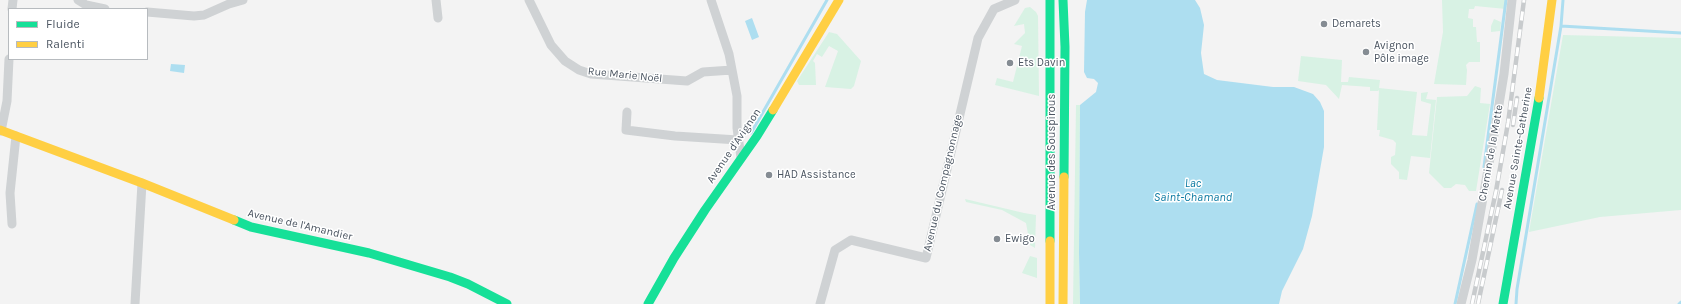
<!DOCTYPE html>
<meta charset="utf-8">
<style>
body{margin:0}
#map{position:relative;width:1681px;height:304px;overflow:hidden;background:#f3f3f3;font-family:Karla,sans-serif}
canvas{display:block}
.legend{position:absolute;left:8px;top:8px;width:140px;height:52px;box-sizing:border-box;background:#fff;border:1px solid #b7bbbf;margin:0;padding:5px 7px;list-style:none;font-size:12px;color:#4a5460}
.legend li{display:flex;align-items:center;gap:8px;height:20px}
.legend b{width:20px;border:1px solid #b7bbbf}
</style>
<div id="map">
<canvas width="1681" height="304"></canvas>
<ul class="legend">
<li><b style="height:5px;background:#16e098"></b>Fluide</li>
<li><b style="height:5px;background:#ffcf43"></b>Ralenti</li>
</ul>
</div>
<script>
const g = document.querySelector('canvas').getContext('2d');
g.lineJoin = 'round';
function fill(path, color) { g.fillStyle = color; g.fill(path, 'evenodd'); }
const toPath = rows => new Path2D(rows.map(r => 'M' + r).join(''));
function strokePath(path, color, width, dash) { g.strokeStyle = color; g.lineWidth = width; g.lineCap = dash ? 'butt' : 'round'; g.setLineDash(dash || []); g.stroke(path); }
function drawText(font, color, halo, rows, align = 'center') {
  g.font = font + ' Karla,sans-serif'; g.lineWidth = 3; g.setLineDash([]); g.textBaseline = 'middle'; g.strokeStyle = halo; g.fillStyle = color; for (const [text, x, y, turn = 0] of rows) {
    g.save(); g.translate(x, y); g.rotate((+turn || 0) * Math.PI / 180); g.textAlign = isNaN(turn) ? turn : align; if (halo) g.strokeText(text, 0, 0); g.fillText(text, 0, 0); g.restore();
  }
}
const green = toPath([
 [1442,0,1507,0,1506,9,1475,6,1474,9,1469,9,1468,18,1473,19,1473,27,1476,27,1477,42,1480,42,1480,62,1469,62,1466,65,1467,70,1466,85,1434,84,1443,32],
 [1030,7,1036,12,1038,16,1039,96,995,85,997,78,1013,82,1022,46,1014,44,1025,33,1024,24,1014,26,1025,8],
 [1494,19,1501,22,1500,31,1491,32,1491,26],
 [829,32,837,34,861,61,854,86,851,89,825,87,838,51,829,46,822,57,817,54,813,61,815,63,816,85,799,85,797,81],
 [1563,35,1681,38,1681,210,1600,217,1529,232],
 [1301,56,1342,60,1341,82,1348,82,1349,77,1380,80,1379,88,1417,92,1412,135,1427,136,1431,104,1421,101,1421,93,1428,92,1426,99,1436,100,1430,158,1411,156,1407,180,1399,179,1399,172,1391,164,1391,157,1395,155,1396,143,1393,140,1379,136,1380,130,1377,130,1379,90,1378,91,1370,91,1370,87,1342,85,1339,99,1326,85,1298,81],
 [1475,86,1481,88,1480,103,1490,104,1476,191,1469,191,1465,185,1456,184,1451,188,1444,188,1429,173,1437,97,1467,96],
 [1076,105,1080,105,1079,253,1080,304,1073,304],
 [965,199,1024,213,1036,215,1035,248,1030,245,1026,223,1002,210,966,202],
 [1030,256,1037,258,1037,278,1022,273]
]);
const water = toPath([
 [1087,0,1195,0,1200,8,1204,25,1201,53,1204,74,1217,80,1273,87,1294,87,1313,94,1320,102,1324,111,1324,147,1312,216,1303,249,1282,291,1279,304,1080,304,1079,253,1080,105,1096,92,1098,83,1094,79,1087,78,1084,72,1085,12],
 [752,18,759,37,752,40,745,21],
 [171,64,185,65,184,73,170,71]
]);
const stream = toPath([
 [1561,26,1681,33],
 [751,133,827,0],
 [1484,167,1506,0],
 [1455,304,1477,204],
 [1516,304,1517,289,1561,26,1563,0],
 [1679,304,1681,302]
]);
const street = toPath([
 [78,0,86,5,105,9],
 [436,0,438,18],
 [529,0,551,45,565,61,579,70,591,74,687,81,703,72,732,70],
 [711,0,729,54,737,96,737,128,741,158],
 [12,9,13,0],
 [147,12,194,16,204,15,229,4,243,0],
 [627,112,626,130,675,136,738,140],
 [1,131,7,101,9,59],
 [12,224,10,193,16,136],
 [135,304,142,183],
 [820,304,835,250,851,240,926,258,978,38,994,9,1015,0],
 [1461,304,1472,260,1492,147,1504,74,1512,0]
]);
const fast = toPath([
 [1050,0,1050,241],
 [1063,0,1065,47,1064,177],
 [234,220,251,227,369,253,450,277,468,284,507,304],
 [648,304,674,258,705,210,757,136,773,110],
 [1503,304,1539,98]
]);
const slow = toPath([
 [1539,98,1552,0],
 [773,110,839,0],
 [0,130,142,183,234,220],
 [1050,241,1050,304],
 [1063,304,1064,177]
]);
const rail = toPath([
 [1513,125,1517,98],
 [1472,304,1496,191,1508,123,1524,0],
 [1478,304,1502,190]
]);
const markers = [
 [1324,24,4,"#858c93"],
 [1366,52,4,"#858c93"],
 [1010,63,4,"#858c93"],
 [769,175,4,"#858c93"],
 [997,239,4,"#858c93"]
];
const poiNames = [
 ["Demarets",1332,24],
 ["Avignon",1374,46],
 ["Pôle image",1374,59],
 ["Ets Davin",1018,63],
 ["HAD Assistance",777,175],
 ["Ewigo",1005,239]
];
const streetNames = [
 ["Rue Marie Noël",625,75,6],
 ["Avenue d'Avignon",734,146,-56],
 ["Avenue Sainte-Catherine",1518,148,-80],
 ["Avenue des Souspirous",1052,152,-90],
 ["Chemin de la Matte",1491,153,-80],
 ["Avenue du Compagnonnage",943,183,-77],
 ["Avenue de l'Amandier",300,225,13]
];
const waterNames = [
 ["Lac",1193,184],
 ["Saint-Chamand",1193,198]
];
fill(green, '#d8f2e4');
fill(water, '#addef0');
strokePath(stream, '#addef0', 3);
strokePath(street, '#cfd2d4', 9);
strokePath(fast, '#16e098', 9);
strokePath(slow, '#ffcf43', 9);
strokePath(rail, '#c8cbcd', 4.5);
strokePath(rail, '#fff', 3, [9]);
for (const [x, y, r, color] of markers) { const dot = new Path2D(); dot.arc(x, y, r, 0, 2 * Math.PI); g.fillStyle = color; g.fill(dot); strokePath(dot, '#fff', 1.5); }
drawText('11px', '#4a5460', '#fff', poiNames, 'left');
drawText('11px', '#4a5460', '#fff', streetNames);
drawText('italic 12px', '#0c7aa2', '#fff', waterNames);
</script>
